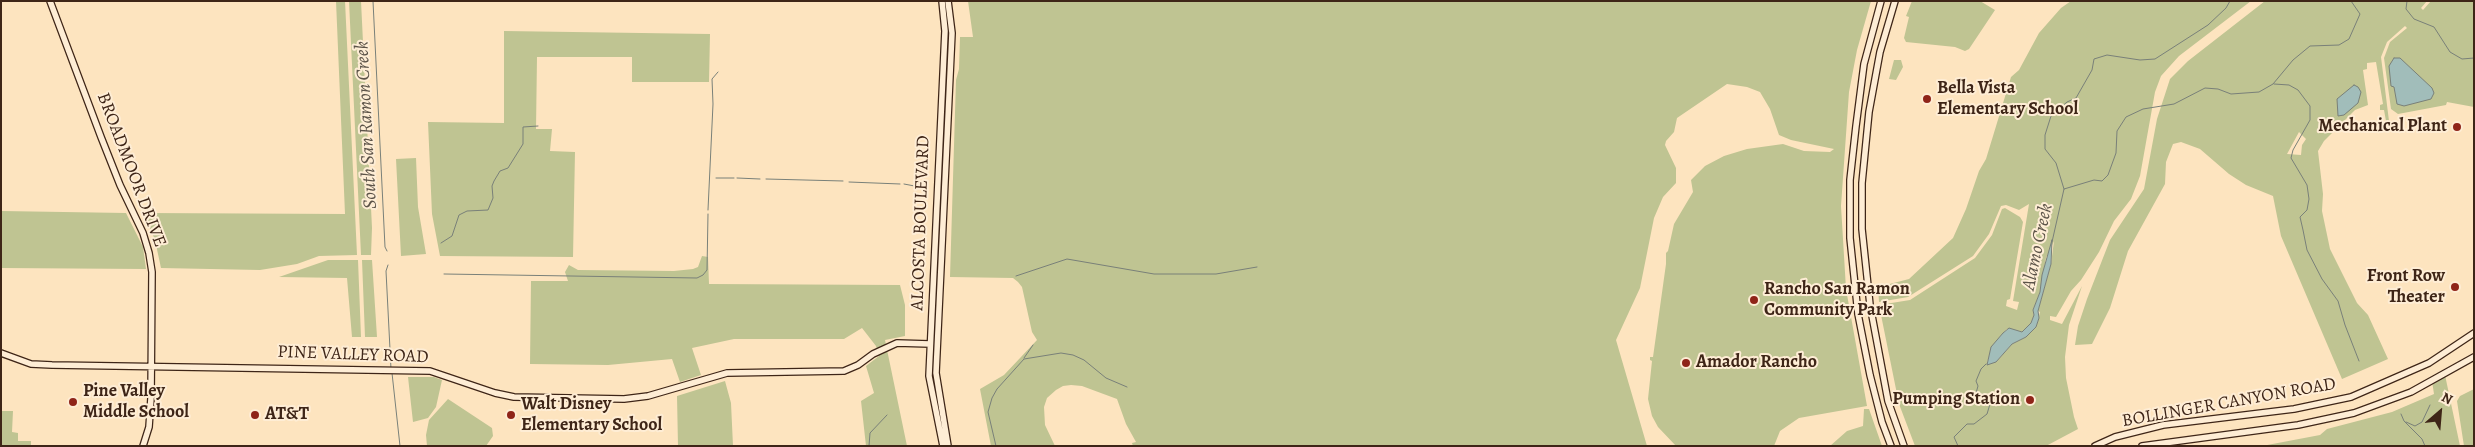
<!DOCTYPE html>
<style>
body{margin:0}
#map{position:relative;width:2475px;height:447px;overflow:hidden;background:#fde4bf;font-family:Alegreya,serif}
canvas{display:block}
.frame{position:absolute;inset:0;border:2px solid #3e2517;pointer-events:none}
.north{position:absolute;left:2415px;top:387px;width:50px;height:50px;-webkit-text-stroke:4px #feedd5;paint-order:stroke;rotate:27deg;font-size:14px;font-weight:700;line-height:20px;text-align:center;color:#3e2517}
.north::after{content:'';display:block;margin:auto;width:18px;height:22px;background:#3e2517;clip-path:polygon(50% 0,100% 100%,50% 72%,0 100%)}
</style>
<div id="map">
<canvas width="2475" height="447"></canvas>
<div class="frame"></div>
<div class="north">N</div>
</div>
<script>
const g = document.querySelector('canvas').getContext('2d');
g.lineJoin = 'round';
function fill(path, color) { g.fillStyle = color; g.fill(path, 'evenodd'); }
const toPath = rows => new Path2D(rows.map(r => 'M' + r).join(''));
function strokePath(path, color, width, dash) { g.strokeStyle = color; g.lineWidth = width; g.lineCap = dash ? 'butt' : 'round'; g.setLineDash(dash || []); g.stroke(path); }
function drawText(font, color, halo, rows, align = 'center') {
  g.font = font + ' Alegreya,serif'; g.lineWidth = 4; g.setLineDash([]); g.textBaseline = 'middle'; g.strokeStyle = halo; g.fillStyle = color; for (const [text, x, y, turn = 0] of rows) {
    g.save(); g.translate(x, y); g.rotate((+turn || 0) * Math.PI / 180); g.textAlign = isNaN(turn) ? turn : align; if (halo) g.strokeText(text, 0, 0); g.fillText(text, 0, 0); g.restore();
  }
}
const green = toPath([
 [336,1,345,1,357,255,319,256,297,264,260,270,161,268,155,240,143,213,345,214],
 [349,1,361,1,372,228,371,255,361,255],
 [968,1,1871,1,1857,50,1849,92,1841,206,1846,289,1867,406,1799,418,1780,431,1774,446,1676,446,1658,427,1652,416,1648,399,1652,361,1650,360,1650,357,1653,357,1666,264,1666,253,1668,251,1674,224,1693,192,1691,180,1705,166,1724,156,1747,149,1783,144,1804,151,1830,152,1834,149,1791,140,1779,135,1770,109,1760,92,1747,87,1727,84,1677,118,1674,132,1666,141,1665,145,1676,168,1676,183,1663,197,1654,218,1640,288,1616,340,1647,446,1133,446,1132,443,1136,442,1126,424,1117,399,1082,386,1071,385,1063,386,1056,390,1047,398,1044,407,1045,425,1055,446,991,446,980,389,1004,375,1037,340,1032,332,1022,287,1018,282,1013,278,950,277,956,80,959,69,960,37,973,37],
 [1912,1,1980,1,1995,10,1969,49,1965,51,1955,47,1906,42,1904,38,1909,17,1906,16],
 [2071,1,2251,1,2179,56,2161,76,2155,92,2140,176,2131,199,2114,221,2099,252,2081,280,2071,291,2056,317,2050,316,2050,320,2062,324,2082,286,2069,325,2065,357,2066,378,2074,417,2078,429,2046,446,1915,446,1899,404,1879,305,1910,300,1975,258,1992,235,2002,209,2005,208,2020,217,2023,222,2010,299,2007,300,2006,306,2017,310,2019,302,2013,301,2029,204,2019,210,2006,205,2001,206,1989,234,1973,256,1908,297,1879,302,1878,287,1909,279,1953,238,1966,209,1979,171,1986,159,2011,77,2019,70,2039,33,2061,8],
 [2054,241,2051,264,2038,311,2040,312,2036,327,2026,337,2012,344,1996,362,1987,363,1992,347,2003,333,2007,329,2022,332,2031,323,2034,315,2033,310,2040,292,2046,258],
 [2265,1,2427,1,2421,8,2423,10,2431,1,2474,1,2474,107,2447,102,2446,105,2398,114,2391,109,2384,58,2390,42,2407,28,2405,26,2387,42,2381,57,2389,121,2386,121,2384,110,2380,110,2380,105,2383,104,2376,62,2367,63,2367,69,2363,70,2368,105,2355,110,2324,141,2318,151,2323,194,2322,211,2330,249,2357,303,2368,315,2388,359,2342,379,2281,236,2273,196,2246,185,2229,174,2200,149,2181,142,2173,144,2166,162,2165,184,2128,251,2110,308,2092,344,2075,345,2078,326,2087,299,2110,240,2144,189,2157,119,2170,79,2188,61],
 [2299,132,2306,139,2302,145,2301,155,2287,154],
 [504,31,710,34,709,82,632,82,632,57,537,57,536,129,552,129,550,151,575,152,573,257,440,256,432,214,428,122,504,123],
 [1894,60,1901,60,1903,67,1896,80,1889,79],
 [416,158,418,207,426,254,401,256,396,159],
 [1,211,126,213,143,247,146,269,1,268],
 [702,256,708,257,709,284,900,285,905,305,905,336,885,340,907,446,866,446,861,401,874,393,866,366,879,356,876,346,862,328,844,339,734,339,692,348,701,375,680,382,672,359,608,365,530,364,531,281,568,281,565,272,569,265,578,270,674,271,693,269,698,267],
 [328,260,358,260,361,337,352,337,347,278,279,277],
 [362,260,372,260,377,337,365,337],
 [2445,375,2460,446,2262,446,2320,435,2327,429,2392,412,2434,394,2432,381],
 [434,377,442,380,436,407,428,418,413,422,408,377],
 [725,381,731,403,733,446,678,446,677,396],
 [2474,389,2474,446,2464,446,2457,401,2460,396],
 [448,399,492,428,493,436,486,446,427,446,426,435,429,420],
 [1864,409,1869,409,1882,446,1830,446,1847,431,1863,426],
 [1,411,13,411,12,432,18,433,18,441,31,441,31,446,1,446]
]);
const water = toPath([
 [2394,58,2400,58,2432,88,2434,93,2431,99,2404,106,2397,104,2394,87,2391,86,2389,66,2394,58],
 [2354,85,2358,87,2361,92,2358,103,2344,115,2338,116,2337,99,2354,85],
 [2052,240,2051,264,2038,311,2039,318,2036,327,2026,337,2012,344,1996,362,1987,365,1991,347,2003,333,2009,328,2022,332,2031,323,2034,315,2033,310,2040,292,2042,275,2052,240]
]);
const stream = toPath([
 [373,1,385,247,387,251],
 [2407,1,2406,9,2414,19,2434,27,2450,52,2462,59,2474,58],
 [2274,84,2289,85,2298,90,2310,106,2310,120,2293,150,2291,158,2307,185,2309,199,2307,210,2300,217,2303,230,2307,250,2322,279,2338,301,2345,325,2359,361],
 [716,178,734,178],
 [737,178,760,179],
 [766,179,843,181],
 [849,182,900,184],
 [904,184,925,188],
 [2064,189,2056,163,2045,149,2045,135,2051,116,2067,102,2076,98,2092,70,2094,59,2107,55,2140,60,2155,59,2208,25,2226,8,2230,1],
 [708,210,713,104,712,79,718,72],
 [2052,242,2064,189,2094,180,2102,181,2108,175,2116,153,2117,131,2126,117,2143,109,2174,104,2205,88,2218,89,2231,94,2259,92,2273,84,2293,60,2310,46,2339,45,2349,39,2360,14,2351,1],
 [441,243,452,236,459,215,467,211,488,210,493,198,492,186,494,181,500,171,508,168,523,144,523,127,538,126],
 [388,265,386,271,391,369],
 [444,274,697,278,703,275,707,270,708,214],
 [1016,276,1067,259,1154,274,1216,274,1257,267],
 [1024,358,1033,345],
 [392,373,400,446],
 [2401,414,2404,421,2422,439,2425,446],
 [2406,422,2415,426,2422,422,2430,405],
 [869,446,870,433,887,415],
 [996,446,988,412,992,398,997,389,1024,359,1061,353,1073,355,1084,360,1106,378,1127,387],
 [1958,446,1954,437,1967,424,1974,424,1987,414,1990,404,1984,394,1978,395,1976,393,1978,386,1976,381,1981,369,1986,364]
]);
const secondary = toPath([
 [50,1,101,137,120,185,143,233,149,253,152,272,151,398,149,427,143,446],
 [942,1,945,31,929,376,943,446],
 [948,1,952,33,936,373,948,446],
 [1881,1,1864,64,1856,126,1850,180,1850,238,1858,314,1870,375,1882,422,1891,446],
 [1895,1,1880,52,1869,112,1862,183,1862,229,1870,305,1888,401,1904,446],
 [1,353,31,364,52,365,430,371,495,393,514,397,624,399,648,396,727,373,844,371,858,365,873,354,897,343,930,344],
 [2095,446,2115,437,2163,425,2294,409,2351,397,2429,363,2474,333],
 [2142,446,2298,425,2354,413,2411,392,2474,357]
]);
const markers = [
 [1927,99,5,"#8f2418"],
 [2457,127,5,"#8f2418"],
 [2455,287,5,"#8f2418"],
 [1754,300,5,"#8f2418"],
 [1686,363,5,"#8f2418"],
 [2030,400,5,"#8f2418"],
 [73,402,5,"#8f2418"],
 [255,415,5,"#8f2418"],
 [511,415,5,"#8f2418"]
];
const poiNames = [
 ["Bella Vista",1937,89],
 ["Elementary School",1937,110],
 ["Mechanical Plant",2447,127,"right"],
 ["Front Row",2445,277,"right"],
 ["Theater",2445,298,"right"],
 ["Rancho San Ramon",1764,290],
 ["Community Park",1764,311],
 ["Amador Rancho",1696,363],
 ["Pine Valley",83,392],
 ["Middle School",83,413],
 ["Pumping Station",2020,400,"right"],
 ["Walt Disney",521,405],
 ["Elementary School",521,426],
 ["AT&T",265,415]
];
const streetNames = [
 ["BROADMOOR DRIVE",131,170,69],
 ["ALCOSTA BOULEVARD",921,223,-88],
 ["PINE VALLEY ROAD",353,355,2],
 ["BOLLINGER CANYON ROAD",2229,403,-10]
];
const waterNames = [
 ["South San Ramon Creek",367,125,-93],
 ["Alamo Creek",2038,247,-78]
];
fill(green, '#bfc492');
fill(water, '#a1bdba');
strokePath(water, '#798079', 1);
strokePath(stream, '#798079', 1);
strokePath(secondary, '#3e2517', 8);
strokePath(secondary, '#feedd5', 5.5);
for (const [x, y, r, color] of markers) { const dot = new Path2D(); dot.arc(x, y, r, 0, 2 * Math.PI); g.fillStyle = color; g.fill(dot); strokePath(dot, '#feedd5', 2); }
drawText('bold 18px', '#3e2517', '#feedd5', poiNames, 'left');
drawText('18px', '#3e2517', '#feedd5', streetNames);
drawText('italic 19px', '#5c5348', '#feedd5', waterNames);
</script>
